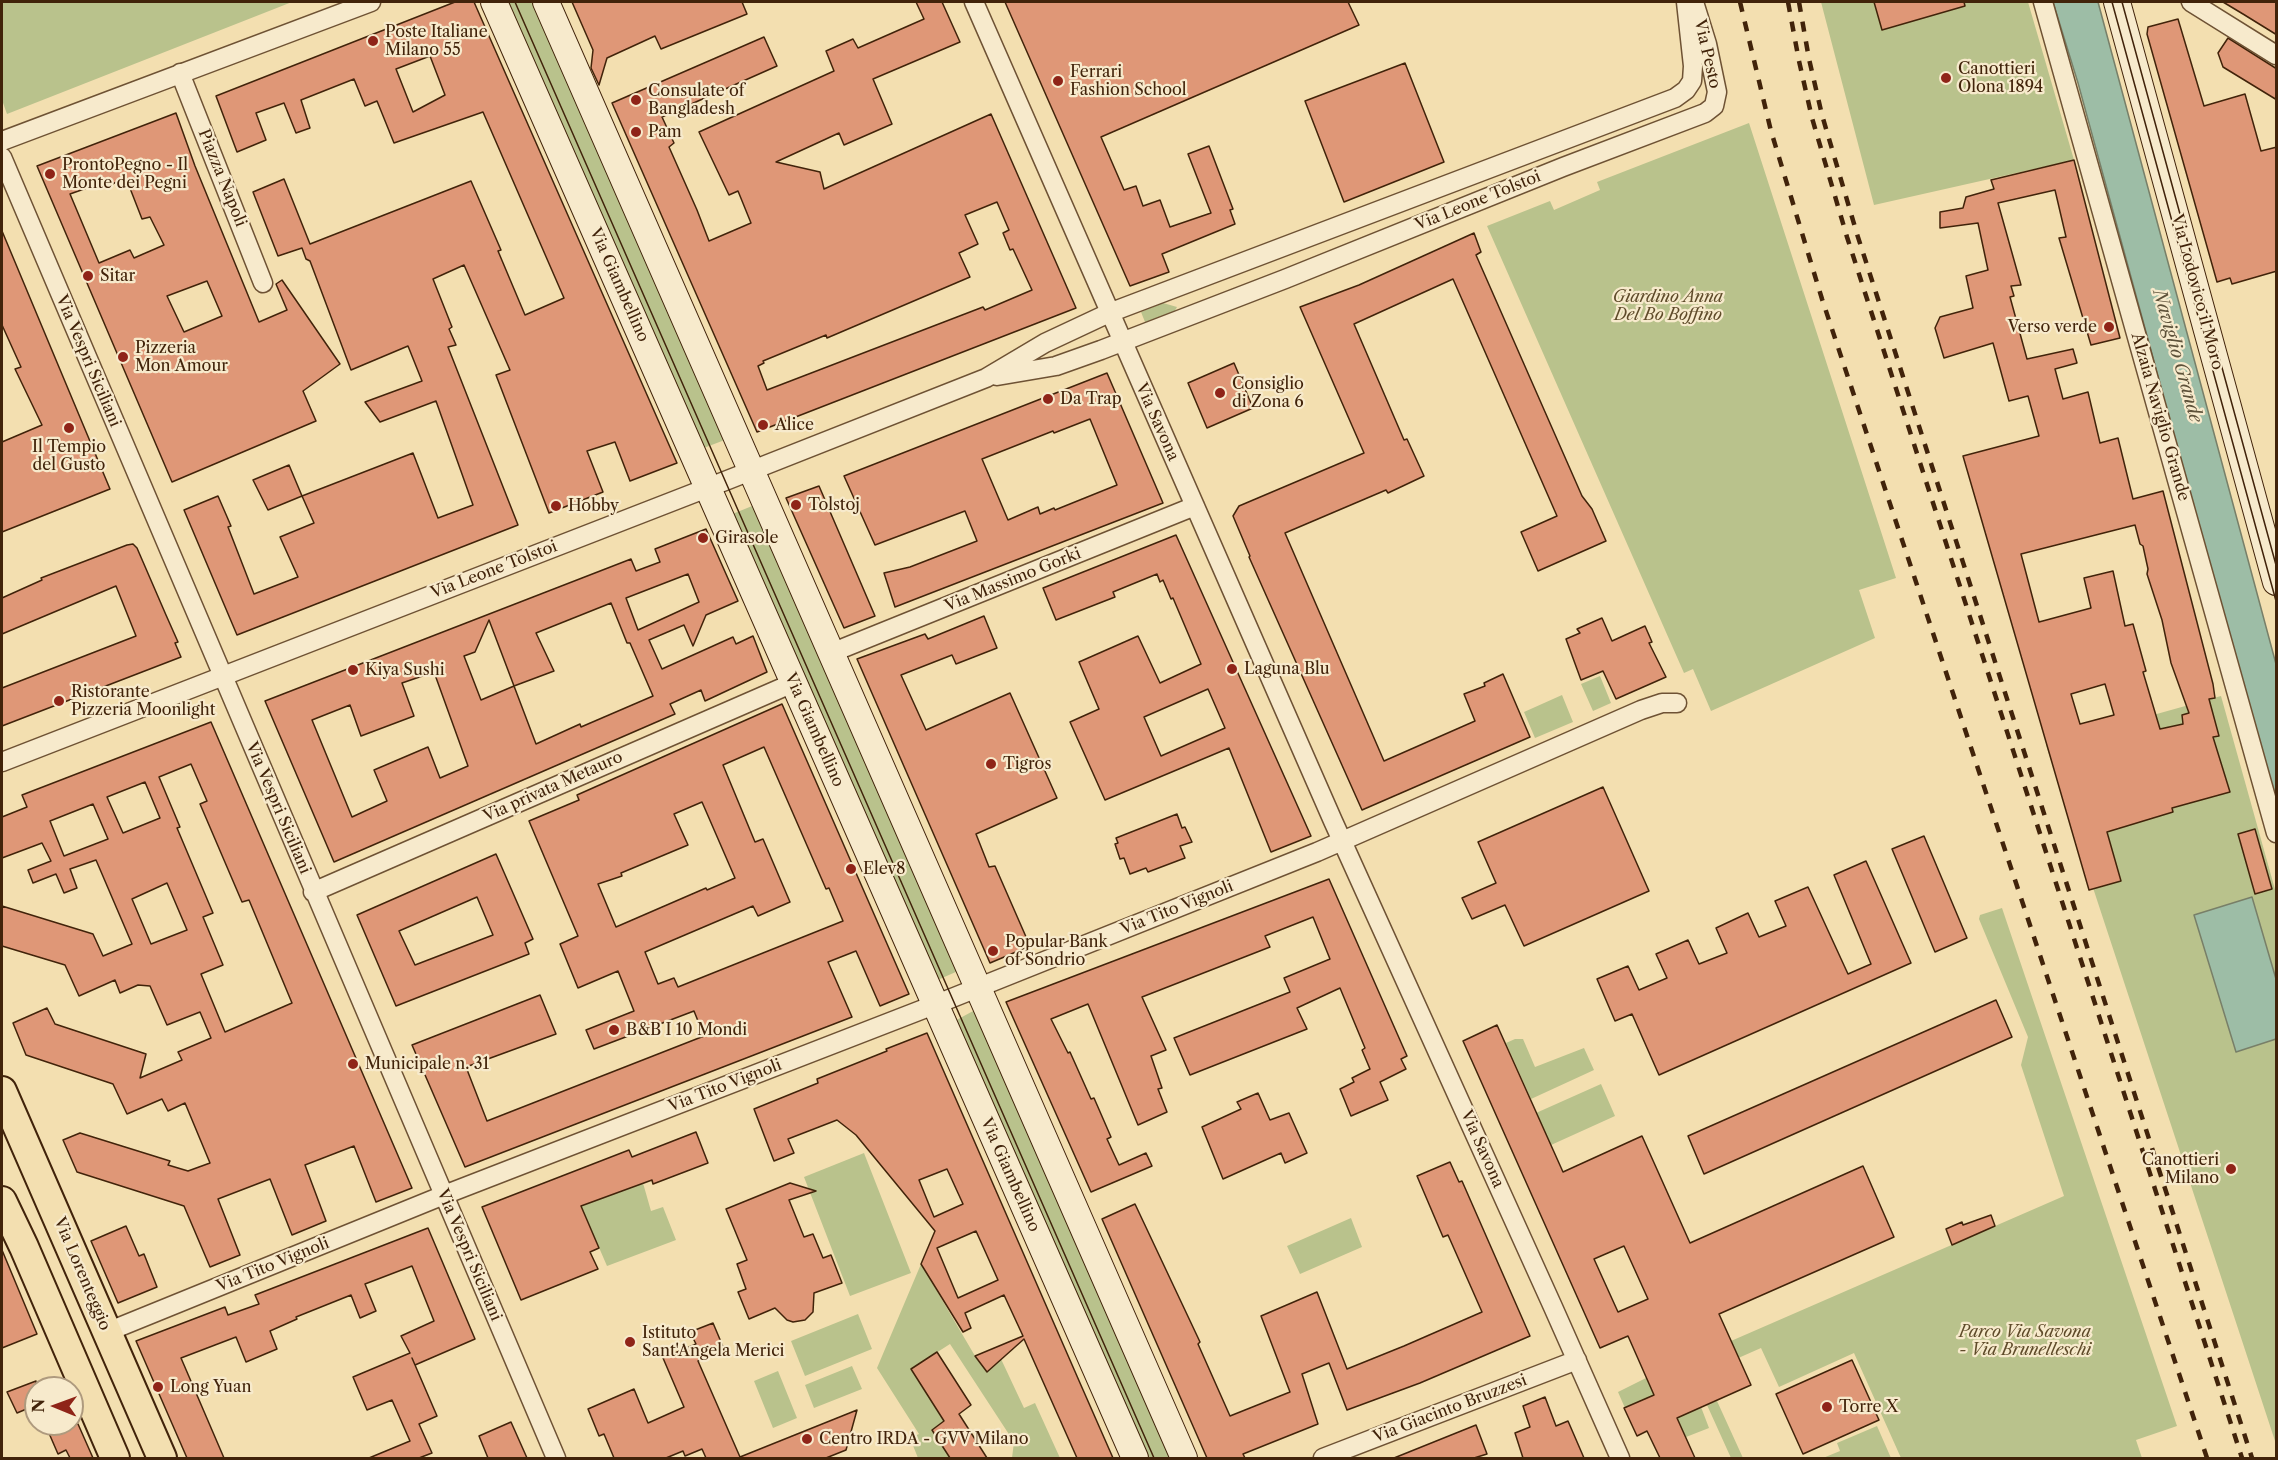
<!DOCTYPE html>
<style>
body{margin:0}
#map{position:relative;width:2278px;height:1460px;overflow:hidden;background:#f3dfb0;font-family:"Libre Caslon Text",serif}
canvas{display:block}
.frame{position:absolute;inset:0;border:3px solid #41230a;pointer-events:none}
.north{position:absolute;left:24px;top:1376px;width:60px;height:60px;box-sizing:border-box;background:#f7eacc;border:2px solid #ae9a7e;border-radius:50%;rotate:271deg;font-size:16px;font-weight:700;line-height:24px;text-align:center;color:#41230a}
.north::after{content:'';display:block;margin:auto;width:21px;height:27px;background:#8f2418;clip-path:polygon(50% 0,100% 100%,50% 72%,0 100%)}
</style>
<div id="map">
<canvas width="2278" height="1460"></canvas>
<div class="frame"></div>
<div class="north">N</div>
</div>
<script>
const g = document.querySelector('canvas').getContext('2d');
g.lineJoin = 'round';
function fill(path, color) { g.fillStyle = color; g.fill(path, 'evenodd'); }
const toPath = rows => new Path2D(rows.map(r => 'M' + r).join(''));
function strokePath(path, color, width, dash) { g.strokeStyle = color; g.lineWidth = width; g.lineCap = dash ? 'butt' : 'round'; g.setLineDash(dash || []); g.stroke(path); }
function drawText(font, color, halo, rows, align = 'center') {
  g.font = font + ' "Libre Caslon Text",serif'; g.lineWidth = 4.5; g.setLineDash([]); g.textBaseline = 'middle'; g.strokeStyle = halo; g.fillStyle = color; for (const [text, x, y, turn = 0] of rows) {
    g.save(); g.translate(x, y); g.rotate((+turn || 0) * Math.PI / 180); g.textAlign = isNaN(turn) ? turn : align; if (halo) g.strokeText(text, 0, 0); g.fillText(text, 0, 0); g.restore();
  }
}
const green = toPath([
 [2,2,292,2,7,114,2,100],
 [505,2,534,2,730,438,701,449],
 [1821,2,2028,2,2074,160,1874,205],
 [1749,123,1896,578,1859,590,1875,638,1711,711,1693,669,1684,673,1487,226,1550,201,1554,210,1600,190,1597,182],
 [1163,303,1177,307,1172,316,1147,327,1141,312],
 [757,504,958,971,933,982,730,515],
 [1600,676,1611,703,1593,711,1581,684],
 [1562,695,1573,722,1535,738,1524,712],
 [2221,696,2276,893,2276,1444,2046,745],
 [2002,908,2177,1426,2136,1440,2142,1458,1901,1458,1854,1353,1779,1387,1761,1348,1625,1408,1618,1392,1646,1378,2064,1196,2021,1065,2028,1037,1979,919,1980,915],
 [975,1010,1178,1458,1139,1458,951,1023],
 [1515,1039,1523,1039,1535,1067,1584,1048,1594,1070,1531,1099,1506,1043],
 [1601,1084,1615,1116,1551,1145,1536,1113],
 [864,1153,911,1273,850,1296,804,1177],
 [643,1183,651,1211,663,1207,676,1240,607,1266,581,1206],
 [1351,1218,1362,1247,1300,1274,1287,1246],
 [921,1264,975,1356,987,1371,1001,1359,1024,1408,1035,1403,1060,1458,1012,1458,1014,1442,950,1344,911,1369,944,1421,932,1430,950,1458,918,1458,910,1438,919,1434,877,1368],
 [858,1314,872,1349,805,1376,791,1341],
 [852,1366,862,1389,814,1408,805,1385],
 [778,1371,797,1418,773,1428,754,1381],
 [1717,1401,1743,1458,1731,1458,1707,1405],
 [1701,1407,1709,1428,1686,1437,1677,1418],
 [1877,1426,1891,1458,1823,1458,1840,1451,1837,1443]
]);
const water = toPath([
 [2053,2,2098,2,2276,664,2276,822,2241,701,2152,354,2078,83,2053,2],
 [2252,897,2276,979,2276,1039,2236,1052,2194,915,2252,897]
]);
const building = toPath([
 [455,2,474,2,677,463,630,481,615,442,587,451,603,492,549,513,496,375,510,370,464,265,433,279,452,327,449,329,456,345,448,347,518,525,237,635,184,510,218,496,231,526,228,527,254,594,298,577,280,537,314,523,302,496,413,453,438,518,473,505,436,401,380,422,365,402,422,381,408,346,351,370,310,261,306,259,302,248,278,256,253,192,284,179,310,244,471,181,501,250,498,251,525,315,564,298,483,112,394,143,377,101,365,106,354,79,301,100,310,128,296,133,284,103,256,113,266,140,237,152,216,96,455,2],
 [430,56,445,95,413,112,396,69,430,56],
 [572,2,742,2,747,14,661,49,655,36,607,58,599,85,591,68,593,50,572,2],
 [916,2,942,2,960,42,873,79,892,124,844,145,839,133,776,162,820,172,824,189,991,114,1076,308,757,432,612,103,764,37,777,66,662,117,674,143,669,147,697,210,709,241,751,223,738,191,729,195,699,132,834,71,826,51,853,39,858,48,924,19,916,2],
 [997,202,1009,230,1003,233,1010,250,1013,249,1032,290,985,310,983,307,767,390,758,366,764,363,763,361,826,335,827,338,970,277,959,253,978,244,965,215,997,202],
 [1005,2,1348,2,1359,25,1101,137,1124,190,1136,186,1143,206,1160,200,1170,227,1211,213,1188,154,1209,146,1233,209,1230,210,1235,224,1162,254,1169,272,1130,286,1005,2],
 [1874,2,1964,2,1965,6,1882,30,1874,2],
 [2223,2,2277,2,2277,35,2243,14,2223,2],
 [2178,19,2204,106,2245,94,2261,151,2277,147,2277,271,2232,284,2230,278,2217,282,2147,34,2148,27,2178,19],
 [2228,38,2277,69,2277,100,2223,67,2218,53,2228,38],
 [1405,63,1444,162,1344,202,1305,101,1405,63],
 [176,113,195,166,259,322,287,310,276,284,282,280,340,364,303,391,316,421,172,482,37,166,176,113],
 [126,178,142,219,150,217,164,245,134,258,130,250,99,263,70,194,101,183,103,188,126,178],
 [207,281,222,316,184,332,167,296,207,281],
 [2074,160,2120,338,2091,345,2059,238,2066,237,2055,190,1998,203,2021,285,2011,286,2014,296,2010,297,2027,359,2073,349,2077,363,2055,369,2063,399,2088,392,2100,443,2118,438,2133,499,2163,491,2213,684,2215,698,2209,699,2219,736,2213,737,2230,792,2172,808,2173,812,2107,832,2121,881,2089,890,1963,456,2039,436,2028,396,2009,401,1993,343,1944,358,1935,328,1940,317,1973,308,1966,276,1988,270,1978,223,1940,228,1940,212,1963,208,1966,197,1994,189,1991,180,2074,160],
 [2135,525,2140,544,2143,546,2148,569,2147,574,2162,620,2171,663,2189,713,2182,715,2183,724,2160,729,2143,672,2146,671,2133,624,2125,626,2113,571,2084,578,2091,608,2039,622,2021,554,2135,525],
 [2105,684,2114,715,2080,724,2071,694,2105,684],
 [2,231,110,489,2,532,2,442,42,425,15,369,21,367,2,325,2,231],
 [1474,233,1481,252,1476,255,1582,496,1592,509,1606,541,1538,571,1521,532,1557,516,1453,279,1354,324,1404,440,1407,439,1424,476,1388,493,1386,490,1285,533,1384,761,1475,721,1464,694,1485,686,1484,683,1503,674,1530,737,1362,810,1249,557,1250,556,1233,516,1239,506,1364,453,1300,307,1359,285,1474,233],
 [1234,363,1253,408,1207,428,1188,383,1234,363],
 [1107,373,1163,503,895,607,884,573,910,567,977,541,965,511,875,545,844,476,1107,373],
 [1090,419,1117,485,1055,510,1054,508,1040,514,1038,507,1008,520,982,459,1053,431,1054,433,1090,419],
 [289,465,302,496,268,510,253,480,289,465],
 [819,486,875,616,844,628,786,498,819,486],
 [706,529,738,601,706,615,693,646,684,625,649,640,662,669,733,637,736,644,753,636,767,672,705,701,701,690,670,704,675,714,334,862,265,701,631,559,636,571,660,562,655,549,706,529],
 [688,574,699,602,638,630,626,598,688,574],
 [611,603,627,643,630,643,653,696,581,727,580,724,536,744,514,686,554,671,536,633,611,603],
 [489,620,514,686,481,700,464,656,475,652,489,620],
 [434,672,468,766,440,778,428,747,374,770,387,801,352,817,312,720,350,705,361,736,414,716,402,683,434,672],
 [1176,535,1311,836,1271,852,1229,748,1105,800,1070,722,1099,709,1079,662,1138,636,1160,683,1201,664,1173,598,1171,599,1163,580,1160,582,1157,574,1113,592,1115,597,1056,620,1043,588,1176,535],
 [1208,689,1225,728,1161,756,1144,717,1208,689],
 [133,544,137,548,166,615,178,642,175,643,181,657,2,726,2,688,136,636,116,586,2,634,2,598,42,580,41,578,127,545,133,544],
 [984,616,997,648,956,664,952,655,901,675,926,730,1010,693,1057,798,976,834,989,867,995,866,1030,946,990,963,857,659,925,634,928,639,984,616],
 [1602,618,1612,641,1645,626,1652,642,1649,643,1666,677,1616,699,1603,671,1581,680,1566,639,1580,633,1577,629,1602,618],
 [782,704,909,994,880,1006,856,951,828,962,852,1017,465,1167,412,1045,540,995,556,1034,466,1067,487,1121,704,1036,694,1011,594,1049,586,1030,634,1011,618,971,578,988,560,944,578,936,529,821,579,800,577,795,782,704],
 [764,747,826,889,829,888,843,921,678,987,674,978,658,984,645,952,753,906,758,916,790,902,763,839,755,842,723,765,764,747],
 [702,802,735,878,707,890,706,888,616,927,598,884,622,876,621,873,688,845,674,814,702,802],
 [211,722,412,1188,376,1202,354,1146,305,1165,326,1221,292,1235,270,1179,218,1199,240,1255,210,1267,184,1206,77,1172,63,1140,80,1133,170,1161,168,1165,188,1171,210,1163,185,1103,168,1111,162,1099,127,1114,113,1084,26,1055,13,1023,47,1008,55,1024,146,1054,140,1078,182,1060,178,1052,211,1038,200,1012,167,1025,150,986,138,985,120,993,115,980,79,996,65,965,2,946,2,906,93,934,103,956,132,944,96,860,70,869,77,888,64,893,56,874,33,883,28,870,51,861,42,843,2,858,2,817,27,807,22,795,211,722],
 [191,764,207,801,200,804,242,902,249,900,292,1003,225,1032,201,974,223,965,203,917,213,913,177,828,180,827,159,777,191,764],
 [145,782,160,818,123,833,107,797,145,782],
 [93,804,108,839,64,856,50,821,93,804],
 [167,883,187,930,151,944,132,899,167,883],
 [1603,787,1649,891,1524,946,1505,905,1472,919,1462,898,1496,883,1478,842,1603,787],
 [1177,814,1182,828,1185,827,1192,842,1180,846,1185,858,1148,872,1146,868,1130,874,1124,858,1120,859,1115,844,1118,843,1116,838,1177,814],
 [2255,829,2272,889,2255,894,2238,834,2255,829],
 [1924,836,1967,938,1935,952,1892,849,1924,836],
 [496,854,533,939,525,943,529,954,396,1006,357,915,496,854],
 [477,897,493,935,415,965,399,931,477,897],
 [1866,861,1911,963,1659,1075,1632,1014,1615,1021,1597,979,1628,966,1639,990,1667,978,1656,954,1688,940,1699,964,1727,953,1716,928,1748,913,1759,937,1786,926,1775,901,1808,887,1848,974,1871,964,1834,875,1866,861],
 [1329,879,1407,1056,1401,1059,1406,1069,1380,1082,1388,1100,1351,1116,1340,1089,1354,1082,1352,1078,1370,1069,1362,1050,1365,1048,1340,988,1297,1008,1307,1029,1190,1075,1174,1038,1290,992,1284,978,1330,959,1313,917,1265,936,1270,947,1142,997,1166,1050,1151,1056,1162,1088,1158,1089,1167,1112,1138,1125,1088,1004,1051,1019,1068,1053,1070,1052,1091,1099,1094,1098,1111,1137,1107,1139,1119,1165,1146,1153,1152,1166,1091,1192,1006,1002,1329,879],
 [1996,1000,2012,1037,1704,1174,1688,1136,1996,1000],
 [1497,1025,1563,1172,1642,1136,1690,1243,1863,1166,1894,1237,1719,1314,1751,1385,1677,1418,1695,1458,1660,1458,1647,1431,1637,1436,1624,1408,1654,1395,1628,1336,1600,1348,1463,1041,1497,1025],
 [1624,1246,1648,1299,1618,1312,1594,1259,1624,1246],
 [927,1033,1080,1383,1113,1458,1077,1458,1024,1339,987,1372,975,1356,1023,1336,1004,1295,965,1313,971,1328,963,1332,921,1264,935,1231,856,1135,837,1120,788,1139,794,1153,774,1161,754,1109,818,1083,817,1079,887,1051,886,1049,927,1033],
 [947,1169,963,1204,934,1217,919,1180,947,1169],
 [976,1231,998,1280,958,1298,937,1248,976,1231],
 [1258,1093,1270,1120,1289,1113,1307,1153,1285,1163,1281,1153,1223,1179,1202,1127,1241,1109,1237,1102,1258,1093],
 [696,1132,708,1163,653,1184,652,1180,581,1206,599,1248,590,1252,598,1269,521,1300,482,1207,629,1150,632,1157,696,1132],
 [1450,1162,1459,1182,1462,1181,1530,1336,1420,1383,1347,1410,1329,1363,1302,1374,1318,1424,1243,1454,1245,1458,1207,1458,1102,1219,1135,1204,1200,1342,1198,1344,1230,1416,1290,1392,1261,1316,1317,1292,1347,1369,1404,1346,1482,1312,1448,1235,1443,1237,1417,1176,1450,1162],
 [790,1183,816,1191,789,1200,804,1237,813,1234,823,1258,831,1255,842,1283,814,1293,813,1312,805,1320,793,1322,787,1320,775,1308,749,1319,738,1292,746,1289,737,1264,747,1260,726,1209,790,1183],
 [1991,1215,1995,1226,1952,1245,1946,1229,1962,1222,1963,1225,1991,1215],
 [126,1226,139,1256,144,1254,157,1287,118,1303,91,1241,126,1226],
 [428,1228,475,1339,415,1365,412,1358,437,1416,419,1424,432,1453,419,1458,369,1458,410,1441,392,1400,367,1410,353,1377,410,1353,401,1336,434,1321,412,1266,365,1284,376,1311,360,1318,351,1295,296,1317,297,1319,270,1331,277,1349,246,1362,236,1337,181,1358,224,1458,187,1458,136,1341,225,1307,228,1315,259,1304,255,1295,428,1228],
 [2,1250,37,1334,2,1348,2,1250],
 [713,1323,724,1349,698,1361,740,1457,857,1410,846,1450,826,1458,706,1458,702,1449,685,1456,683,1451,666,1458,614,1458,604,1434,599,1436,588,1409,634,1389,648,1423,684,1407,663,1358,696,1344,690,1332,713,1323],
 [937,1352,971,1405,959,1414,987,1458,950,1458,932,1430,944,1421,911,1369,937,1352],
 [1852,1360,1879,1420,1803,1454,1776,1394,1852,1360],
 [36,1381,36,1405,17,1413,7,1392,36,1381],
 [1545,1397,1556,1426,1568,1421,1584,1458,1523,1458,1515,1433,1530,1427,1523,1406,1545,1397],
 [511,1422,527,1458,488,1458,479,1436,511,1422],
 [45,1424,78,1424,93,1458,70,1458,66,1450,58,1454,45,1424],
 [1476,1425,1487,1454,1474,1458,1394,1458,1476,1425]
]);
const street = toPath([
 [974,2,1333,821,1553,1307,1620,1458],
 [2043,2,2276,833],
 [2191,2,2276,55],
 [180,73,263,283],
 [2,141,371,2],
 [2,157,556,1458],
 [997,376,1056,366,1101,350,1285,279,1563,167,1705,113,1714,106,1717,92,1707,44,1694,2],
 [831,653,1195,506],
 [2,762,725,481,986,378,1045,343,1109,313,1675,98,1686,90,1692,81,1693,66,1686,2],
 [313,892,793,683],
 [107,1332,444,1195,952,998,1317,852,1641,710,1662,703,1677,703],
 [1323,1458,1577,1360]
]);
const secondary = toPath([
 [494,2,1135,1458],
 [546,2,1184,1458],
 [2117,2,2276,582]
]);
const primary = toPath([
 [2,1091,162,1458],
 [2,1201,24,1247,115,1458]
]);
const tram = toPath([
 [515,2,1154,1458],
 [2112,2,2276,601],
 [2122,2,2276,565]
]);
const rail = toPath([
 [1740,2,1771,131,1822,299,2207,1458],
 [1788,2,1799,61,1812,118,1847,237,2242,1458],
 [1799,2,1809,59,1822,115,1857,234,2252,1458]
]);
const markers = [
 [373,41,6,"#8f2418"],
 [1946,78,6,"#8f2418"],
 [1058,81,6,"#8f2418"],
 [636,100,6,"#8f2418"],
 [636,132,6,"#8f2418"],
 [50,174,6,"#8f2418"],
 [88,276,6,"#8f2418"],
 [2109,327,6,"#8f2418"],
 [123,357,6,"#8f2418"],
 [1220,393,6,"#8f2418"],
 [1048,399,6,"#8f2418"],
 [763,425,6,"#8f2418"],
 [69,428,6,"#8f2418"],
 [796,505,6,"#8f2418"],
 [556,506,6,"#8f2418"],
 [703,538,6,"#8f2418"],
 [1232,669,6,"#8f2418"],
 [353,670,6,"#8f2418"],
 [59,701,6,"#8f2418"],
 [991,764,6,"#8f2418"],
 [851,869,6,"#8f2418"],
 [993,951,6,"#8f2418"],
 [614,1030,6,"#8f2418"],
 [353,1064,6,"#8f2418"],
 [2231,1169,6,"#8f2418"],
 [630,1342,6,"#8f2418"],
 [158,1387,6,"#8f2418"],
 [1827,1407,6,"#8f2418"],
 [807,1439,6,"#8f2418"]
];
const poiNames = [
 ["Poste Italiane",385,32],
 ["Milano 55",385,50],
 ["Canottieri",1958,69],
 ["Olona 1894",1958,87],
 ["Ferrari",1070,72],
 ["Fashion School",1070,90],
 ["Consulate of",648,91],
 ["Bangladesh",648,109],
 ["Pam",648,132],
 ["ProntoPegno - Il",62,165],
 ["Monte dei Pegni",62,183],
 ["Sitar",100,276],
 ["Verso verde",2097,327,"right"],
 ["Pizzeria",135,348],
 ["Mon Amour",135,366],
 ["Consiglio",1232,384],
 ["di Zona 6",1232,402],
 ["Da Trap",1060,399],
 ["Alice",775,425],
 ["Il Tempio",69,447,"center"],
 ["del Gusto",69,465,"center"],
 ["Tolstoj",808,505],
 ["Hobby",568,506],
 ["Girasole",715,538],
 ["Laguna Blu",1244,669],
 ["Kiya Sushi",365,670],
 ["Ristorante",71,692],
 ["Pizzeria Moonlight",71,710],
 ["Tigros",1003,764],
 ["Elev8",863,869],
 ["Popular Bank",1005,942],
 ["of Sondrio",1005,960],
 ["B&B I 10 Mondi",626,1030],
 ["Municipale n. 31",365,1064],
 ["Canottieri",2219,1160,"right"],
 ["Milano",2219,1178,"right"],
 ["Istituto",642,1333],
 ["Sant'Angela Merici",642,1351],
 ["Long Yuan",170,1387],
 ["Torre X",1839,1407],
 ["Centro IRDA - GVV Milano",819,1439]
];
const streetNames = [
 ["Via Pesto",1707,54,77],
 ["Piazza Napoli",222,178,68],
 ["Via Leone Tolstoi",1478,201,-22],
 ["Via Giambellino",619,285,66],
 ["Via Lodovico il Moro",2197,292,75],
 ["Via Vespri Siciliani",88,361,67],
 ["Alzaia Naviglio Grande",2160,417,74],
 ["Via Savona",1157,422,66],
 ["Via Leone Tolstoi",494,570,-21],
 ["Via Massimo Gorki",1013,580,-22],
 ["Via Giambellino",814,730,66],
 ["Via privata Metauro",553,787,-24],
 ["Via Vespri Siciliani",278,808,67],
 ["Via Tito Vignoli",1177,908,-22],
 ["Via Tito Vignoli",725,1086,-21],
 ["Via Savona",1482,1149,66],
 ["Via Giambellino",1010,1175,66],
 ["Via Vespri Siciliani",469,1255,67],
 ["Via Tito Vignoli",273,1265,-22],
 ["Via Lorenteggio",82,1274,67],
 ["Via Giacinto Bruzzesi",1450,1409,-21]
];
const parkNames = [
 ["Giardino Anna",1668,297],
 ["Del Bo Boffino",1668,315],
 ["Parco Via Savona",2025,1332],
 ["- Via Brunelleschi",2025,1350]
];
const waterNames = [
 ["Naviglio Grande",2177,356,74]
];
fill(green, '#b9c28c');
fill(water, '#9dbda6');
strokePath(water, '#787f68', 1.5);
fill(building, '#df9777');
strokePath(building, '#41230a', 1.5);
strokePath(street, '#6e5234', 21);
strokePath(secondary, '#41230a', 28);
strokePath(primary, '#41230a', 32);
strokePath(street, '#f7eacc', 18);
strokePath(secondary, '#f7eacc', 26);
strokePath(primary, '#f3dfb0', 28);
strokePath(tram, '#41230a', 1.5);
strokePath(rail, '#41230a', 4.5, [10, 10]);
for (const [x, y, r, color] of markers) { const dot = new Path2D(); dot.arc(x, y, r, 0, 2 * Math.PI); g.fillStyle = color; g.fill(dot); strokePath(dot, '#f7eacc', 2); }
drawText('16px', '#41230a', '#f7eacc', poiNames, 'left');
drawText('16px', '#41230a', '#f7eacc', streetNames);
drawText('italic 16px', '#5f4b2a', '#f7eacc', parkNames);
drawText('italic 18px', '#5d5139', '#f7eacc', waterNames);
</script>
